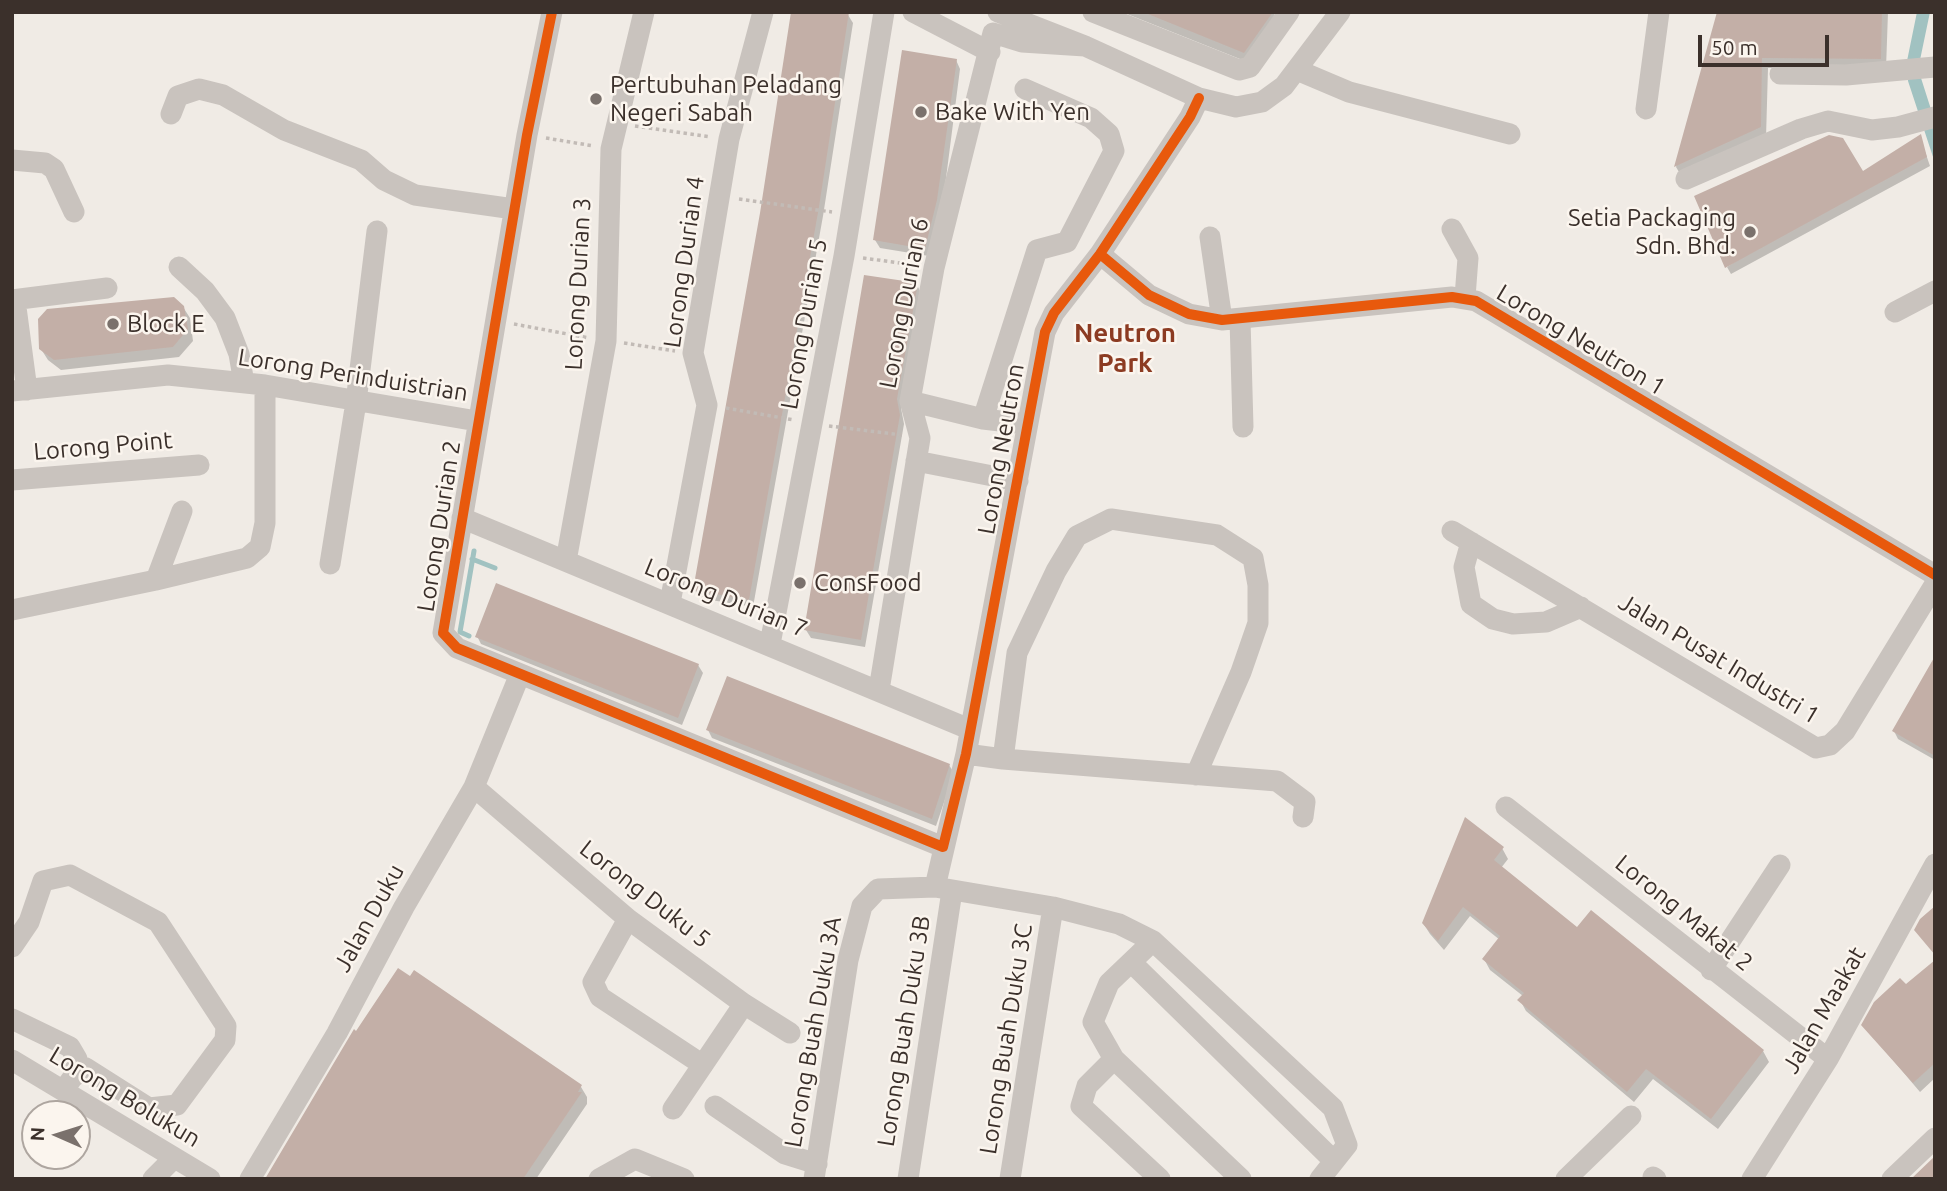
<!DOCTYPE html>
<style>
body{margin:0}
#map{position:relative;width:1947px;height:1191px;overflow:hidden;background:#f0ebe5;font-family:Ubuntu,sans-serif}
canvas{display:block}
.frame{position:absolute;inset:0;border:14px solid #3b302b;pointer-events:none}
.north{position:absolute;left:21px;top:1100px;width:70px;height:70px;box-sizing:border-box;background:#fbf5ee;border:2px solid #aea6a0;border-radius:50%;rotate:273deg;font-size:19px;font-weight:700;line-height:28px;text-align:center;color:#3b302b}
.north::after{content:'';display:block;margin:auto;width:24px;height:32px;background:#7a716c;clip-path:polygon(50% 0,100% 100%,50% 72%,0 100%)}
.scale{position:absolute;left:1698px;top:35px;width:131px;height:32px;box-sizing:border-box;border:4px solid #3b302b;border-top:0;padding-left:9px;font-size:21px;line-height:24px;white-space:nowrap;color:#3b302b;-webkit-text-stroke:5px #fbf5ee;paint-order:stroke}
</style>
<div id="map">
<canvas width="1947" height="1191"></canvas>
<div class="frame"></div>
<div class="north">N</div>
<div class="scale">50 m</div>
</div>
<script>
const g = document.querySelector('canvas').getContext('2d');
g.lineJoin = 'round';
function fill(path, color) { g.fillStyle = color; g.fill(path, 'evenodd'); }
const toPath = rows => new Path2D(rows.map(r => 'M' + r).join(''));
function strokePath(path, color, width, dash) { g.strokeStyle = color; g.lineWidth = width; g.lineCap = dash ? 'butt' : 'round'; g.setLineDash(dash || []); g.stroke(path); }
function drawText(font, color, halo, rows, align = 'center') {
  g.font = font + ' Ubuntu,sans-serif'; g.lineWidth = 5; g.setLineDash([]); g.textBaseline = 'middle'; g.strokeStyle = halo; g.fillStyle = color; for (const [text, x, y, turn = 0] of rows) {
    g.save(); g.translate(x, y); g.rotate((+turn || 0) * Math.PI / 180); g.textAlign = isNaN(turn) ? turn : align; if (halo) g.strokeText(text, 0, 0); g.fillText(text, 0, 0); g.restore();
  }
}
const water = toPath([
 [1917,12,1930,12,1920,60,1921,78,1935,122,1935,163,1908,81,1907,61]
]);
const shadow = toPath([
 [1122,12,1273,12,1279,22,1250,63],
 [1719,12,1888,12,1886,69,1768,68,1766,138,1682,177,1676,167],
 [848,15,853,23,823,216,753,607,699,598,695,590],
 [956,60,960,69,945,186,929,256,880,248,875,240],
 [1920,137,1930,166,1731,274,1727,267],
 [917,285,921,293,901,408,904,424,865,647,811,638,806,630],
 [183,307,190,318,193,341,179,357,61,370,48,360,41,349],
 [477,636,698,665,703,673,682,725,481,644],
 [1935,660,1935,760,1898,739,1894,731],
 [708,730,949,765,954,773,936,826,712,738],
 [1502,848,1508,859,1501,868,1577,930,1763,1051,1769,1062,1718,1129,1653,1079,1634,1102,1526,1011,1520,1000,1523,996,1490,970,1484,959,1500,940,1470,916,1444,950,1430,934,1423,923],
 [1935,962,1935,1078,1920,1092,1863,1025],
 [415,972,581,1087,587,1097,587,1104,536,1179,267,1179,356,1033]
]);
const stream = toPath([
 [472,559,495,568],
 [469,636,460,632,474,551]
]);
const building = toPath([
 [791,12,849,12,819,207,749,600,693,590,760,213],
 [1143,12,1273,12,1244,53],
 [1717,12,1882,12,1881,59,1762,58,1761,127,1674,167],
 [902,50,957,59,937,200,925,249,873,240],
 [1921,134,1927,157,1725,268,1694,196,1829,135,1843,138,1863,171],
 [864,275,918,283,897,399,900,415,861,640,804,630],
 [174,297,184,306,188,329,173,347,54,360,39,349,38,319,47,309],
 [496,583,699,664,678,718,475,637],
 [1935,656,1935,756,1892,731],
 [727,676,950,764,932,819,706,730],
 [1465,817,1504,847,1494,860,1577,927,1591,910,1764,1050,1711,1119,1646,1069,1627,1092,1517,1000,1524,993,1482,959,1500,936,1463,907,1438,941,1422,923],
 [1935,906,1935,955,1914,930,1920,919],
 [1935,960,1935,1063,1913,1083,1861,1025,1874,1002,1900,978,1906,984],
 [398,968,410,976,414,970,582,1085,578,1092,582,1092,523,1179,265,1179,354,1029,356,1031],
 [1935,1156,1935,1179,1911,1179]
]);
const path = toPath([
 [635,126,711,137],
 [546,138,594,146],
 [739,199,832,212],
 [863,258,915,265],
 [514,324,589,338],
 [624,343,675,351],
 [726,408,794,420],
 [829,426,902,435]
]);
const minor = toPath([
 [552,12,527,135,443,633,457,648,943,847],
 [913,12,990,52],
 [998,12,1085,46,1199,98,1236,107,1262,102,1284,86,1340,12],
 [1093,12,1239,70,1250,67,1289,12],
 [1297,70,1349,92,1510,134],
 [1780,74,1846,75,1935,67],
 [1646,109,1659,12],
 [171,114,178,96,199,89,223,95,284,130,361,160,384,180,415,195,514,209],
 [12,160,45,163,54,169,74,212],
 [1686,179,1801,129,1828,121,1872,130,1898,127,1935,117],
 [1452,229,1468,258,1465,297],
 [1210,237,1222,320],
 [1100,254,1149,295,1189,314,1222,320,1452,297,1476,301,1935,575],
 [179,267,205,291,225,318,239,354,244,383],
 [12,300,107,288],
 [15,300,27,390],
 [1895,312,1935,291],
 [1240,319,1243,427],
 [12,391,168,375,265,385,477,421],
 [910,401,983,419,1026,424],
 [983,419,1037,250,1067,242,1114,151,1109,134,1091,118,1025,89],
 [916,461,1018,481],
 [12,480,199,465],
 [462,518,969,729],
 [1452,531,1816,748,1830,745,1845,731,1935,584],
 [1471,542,1464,567,1471,604,1493,619,1513,624,1546,622,1581,607],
 [566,561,606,341,611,149,644,12],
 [330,564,356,402,377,231],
 [156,580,247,558,260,547,265,523,265,385],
 [670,603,707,405,693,353,729,139,763,12],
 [12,610,156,580,182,511],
 [770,644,844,256,884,12],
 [879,690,920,438,910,401,934,268,993,33,1022,42,1085,46],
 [966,754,1003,759,1277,781,1305,802,1303,817],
 [1003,759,1017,653,1056,571,1077,536,1111,519,1217,535,1253,558,1258,585,1258,623,1241,672,1196,775],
 [474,787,628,919,744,1004,790,1033],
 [1506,807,1828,1059],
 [935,887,966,754,1045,332,1054,313,1100,254,1190,117,1199,98],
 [628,919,593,982,600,997,703,1065],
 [1153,941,1109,983,1093,1022,1114,1059,1087,1086,1081,1106,1160,1179],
 [12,947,29,922,43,881,70,875,158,922,226,1026,225,1040,177,1105,149,1108,86,1068,73,1077],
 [1131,962,1334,1161],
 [1711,970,1780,865],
 [12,1019,70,1047,77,1059,73,1077,68,1084],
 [1114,1059,1241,1179],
 [12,1060,210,1179],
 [715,1106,785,1154,817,1164],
 [673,1109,744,1004],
 [1653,1177,1656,1179],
 [153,1179,173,1159],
 [250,1179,337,1033,404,907,474,787,520,674],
 [599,1179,635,1159,684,1179],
 [814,1179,848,960,862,906,878,889,935,887,1053,907,1119,924,1153,941,1333,1108,1347,1145,1320,1179],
 [908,1179,952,891],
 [1010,1179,1053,907],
 [1566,1179,1631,1116],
 [1752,1179,1828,1059,1935,864],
 [1892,1179,1935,1138]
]);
const cycleway = toPath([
 [552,12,527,135,443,633,457,648,943,847,966,754,1045,332,1054,313,1100,254,1190,117,1199,98],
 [1100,254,1149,295,1189,314,1222,320,1452,297,1476,301,1935,575]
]);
const markers = [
 [596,99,7,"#7a716c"],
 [921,112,7,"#7a716c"],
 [1750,232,7,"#7a716c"],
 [113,324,7,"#7a716c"],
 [800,583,7,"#7a716c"]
];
const poiNames = [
 ["Pertubuhan Peladang",610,85],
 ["Negeri Sabah",610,113],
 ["Bake With Yen",935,112],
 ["Setia Packaging",1736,218,"right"],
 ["Sdn. Bhd.",1736,246,"right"],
 ["Block E",127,324],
 ["ConsFood",814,583]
];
const streetNames = [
 ["Lorong Durian 4",684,262,-82],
 ["Lorong Durian 3",578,284,-87],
 ["Lorong Durian 6",904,303,-79],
 ["Lorong Durian 5",804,324,-80],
 ["Lorong Neutron 1",1581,340,31],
 ["Lorong Perinduistrian",353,375,9],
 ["Lorong Point",103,446,-5],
 ["Lorong Neutron",1001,449,-80],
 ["Lorong Durian 2",439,526,-81],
 ["Lorong Durian 7",726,598,22],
 ["Jalan Pusat Industri 1",1719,659,31],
 ["Lorong Duku 5",645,894,38],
 ["Lorong Makat 2",1684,913,39],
 ["Jalan Duku",369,918,-61],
 ["Jalan Maakat",1824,1010,-60],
 ["Lorong Buah Duku 3B",904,1031,-81],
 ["Lorong Buah Duku 3A",813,1032,-80],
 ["Lorong Buah Duku 3C",1006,1039,-81],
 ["Lorong Bolukun",125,1097,31]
];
const neighbourhoodNames = [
 ["Neutron",1125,333],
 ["Park",1125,363]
];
fill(water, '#a1c2c1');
fill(shadow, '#0003');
strokePath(stream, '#a1c2c1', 5);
fill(building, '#c3afa7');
strokePath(path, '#c2bbb6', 3.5, [3.5, 3.5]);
strokePath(minor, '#c9c3be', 21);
strokePath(cycleway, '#e8590c', 10);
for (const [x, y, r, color] of markers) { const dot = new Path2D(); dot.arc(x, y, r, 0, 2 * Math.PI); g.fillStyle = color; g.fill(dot); strokePath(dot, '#fbf5ee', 2.5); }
drawText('24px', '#3b302b', '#fbf5ee', poiNames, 'left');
drawText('24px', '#3b302b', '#fbf5ee', streetNames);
drawText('bold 26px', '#8c3b22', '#fbf5ee', neighbourhoodNames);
</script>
